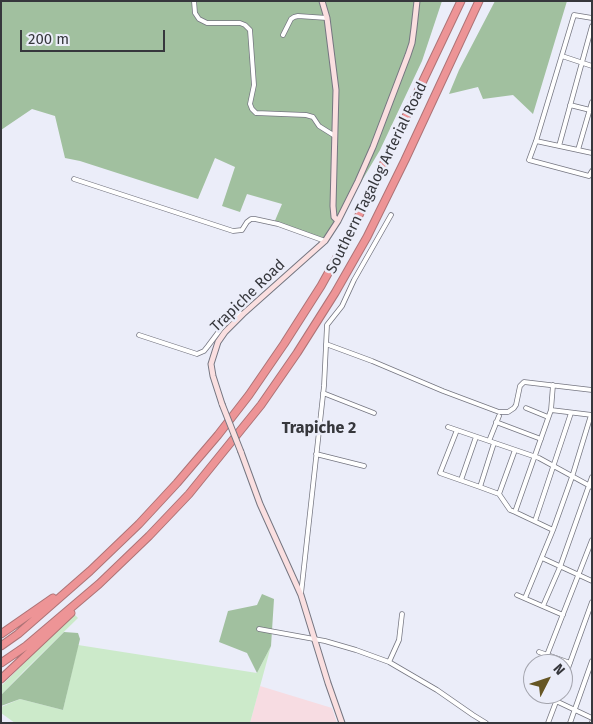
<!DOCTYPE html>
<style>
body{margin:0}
#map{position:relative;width:593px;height:724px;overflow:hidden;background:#ebedf9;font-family:"Fira Sans",sans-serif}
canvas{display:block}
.frame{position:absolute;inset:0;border:2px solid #36373c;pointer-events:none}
.north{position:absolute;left:523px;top:654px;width:50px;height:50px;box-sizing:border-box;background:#ebedf9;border:1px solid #a3a4ad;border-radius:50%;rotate:49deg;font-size:14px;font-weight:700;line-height:20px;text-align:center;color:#36373c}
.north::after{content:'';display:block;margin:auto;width:18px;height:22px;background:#665624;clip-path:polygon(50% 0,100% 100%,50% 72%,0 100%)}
.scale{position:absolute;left:20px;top:30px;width:145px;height:22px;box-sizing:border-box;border:2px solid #36373c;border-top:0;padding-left:6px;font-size:15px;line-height:18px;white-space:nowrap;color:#36373c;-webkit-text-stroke:4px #ebedf9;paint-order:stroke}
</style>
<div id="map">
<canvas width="593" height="724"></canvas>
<div class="frame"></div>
<div class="north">N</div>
<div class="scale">200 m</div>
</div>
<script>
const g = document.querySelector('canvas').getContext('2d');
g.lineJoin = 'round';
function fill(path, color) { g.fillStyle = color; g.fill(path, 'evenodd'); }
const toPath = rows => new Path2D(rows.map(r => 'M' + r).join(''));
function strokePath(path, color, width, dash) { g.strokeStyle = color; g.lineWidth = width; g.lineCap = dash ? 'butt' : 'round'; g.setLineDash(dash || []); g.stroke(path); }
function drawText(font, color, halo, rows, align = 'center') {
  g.font = font + ' "Fira Sans",sans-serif'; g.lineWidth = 5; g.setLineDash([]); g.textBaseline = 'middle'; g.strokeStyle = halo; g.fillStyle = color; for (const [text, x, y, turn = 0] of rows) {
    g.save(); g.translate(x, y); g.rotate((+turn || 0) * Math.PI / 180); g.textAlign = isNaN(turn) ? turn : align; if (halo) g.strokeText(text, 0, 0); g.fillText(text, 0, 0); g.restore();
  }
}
const commercial = toPath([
 [260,686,332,708,337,723,250,723]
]);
const green = toPath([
 [74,614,78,618,24,671,1,695,1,686],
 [78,645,257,673,271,646,250,723,15,723,1,713,1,707,20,699,63,710]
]);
const forest = toPath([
 [1,1,442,1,422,61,380,150,338,221,325,241,274,223,282,204,247,194,240,212,222,206,235,167,215,158,198,199,80,161,65,158,55,116,32,109,1,130],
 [495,1,567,1,533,114,513,95,483,99,478,87,449,94,459,70],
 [262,594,274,599,271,646,257,673,247,653,219,642,228,611,257,605],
 [64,632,78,633,80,639,63,710,20,699,1,706,1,695]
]);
const street = toPath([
 [194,1,195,13,199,19,207,23,240,23,245,25,250,30,254,85,250,104,252,109,256,113,306,115,313,117,319,126,335,136],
 [592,18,574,15,536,141,529,160,589,176,592,171],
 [283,35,291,19,294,17,298,16,327,18],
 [562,56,592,66],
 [570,105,590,110],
 [536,141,592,153],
 [559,146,592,26],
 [578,150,592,102],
 [74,179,233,231,242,230,247,222,251,219,255,219,278,224,325,241],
 [139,335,197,354,204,351,208,346,223,326,232,318,239,314,243,314],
 [326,344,372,361,443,391,499,412,508,412,514,408,516,405,520,386,524,382,592,390],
 [323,393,374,413],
 [526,408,548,417],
 [551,410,553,385],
 [496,422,541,439],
 [448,427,539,458,592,487],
 [457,430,440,473,480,487],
 [489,441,499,416],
 [494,443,480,487,499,494,510,510,515,512],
 [316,454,364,466],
 [461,480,476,437],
 [499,494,515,450],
 [535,521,571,413],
 [553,530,572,477,591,415],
 [542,558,592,581],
 [301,594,324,386,327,325,342,306,354,280,391,215],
 [517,595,563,615],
 [525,598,553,530,515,512,551,410,592,415],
 [543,606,560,567,592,477],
 [259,629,325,641,356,650,389,662,437,690,473,715,486,723],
 [539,652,570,663],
 [547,655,592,540],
 [389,662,399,640,402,614],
 [563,682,592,602],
 [556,701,592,718],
 [548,723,559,694],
 [570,723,592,661],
 [592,723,592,722]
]);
const secondary = toPath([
 [338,221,358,181,373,147,408,55,412,43,414,28,417,1],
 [222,404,213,376,211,364,218,342,225,332,243,314,325,241,338,221,334,217,333,206,336,90,327,18,322,1],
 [241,452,260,504,301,595,328,683,342,723]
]);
const highway = toPath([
 [1,634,53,598],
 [1,646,18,634,90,571,139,524,177,483,218,435,249,395,284,344,321,286,351,232,461,1],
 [1,663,26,646,99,584,149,536,189,494,261,405,297,353,335,293,367,237,405,160,479,1],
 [1,679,71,613]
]);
const secondaryBridge = toPath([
 [222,404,241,452]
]);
const streetNames = [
 ["Southern Tagalog Arterial Road",377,178,-64],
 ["Trapiche Road",248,296,-44]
];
const neighbourhoodNames = [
 ["Trapiche 2",319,429]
];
fill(commercial, '#f7dce2');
fill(green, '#cceaca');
fill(forest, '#a1c09f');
strokePath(street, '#757681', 5.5);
strokePath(secondary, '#757681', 7);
strokePath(highway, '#ad7376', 9);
strokePath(street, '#fff', 4);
strokePath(secondary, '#fadfe0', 5);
strokePath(highway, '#ed9496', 7);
strokePath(secondaryBridge, '#757681', 7, []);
strokePath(secondaryBridge, '#fadfe0', 5);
drawText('15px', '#36373c', '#ebedf9', streetNames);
drawText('bold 16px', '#36373c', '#ebedf9', neighbourhoodNames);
</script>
